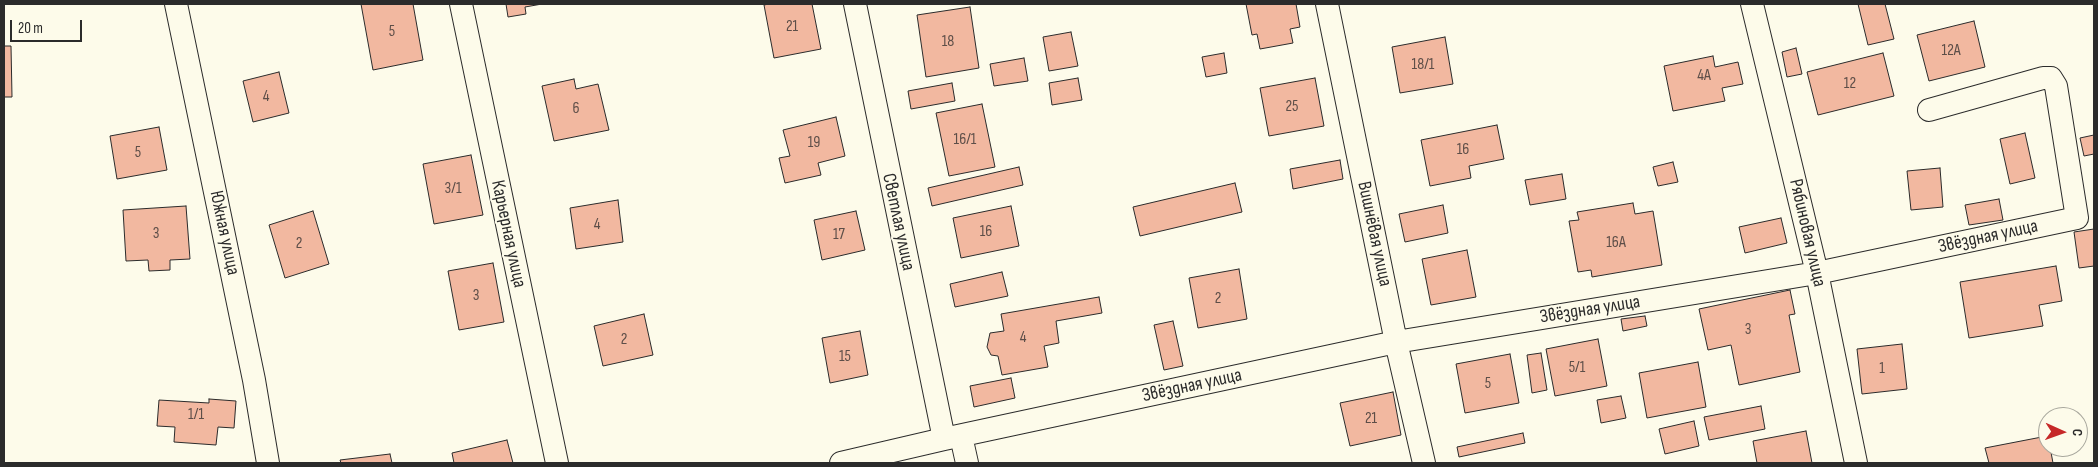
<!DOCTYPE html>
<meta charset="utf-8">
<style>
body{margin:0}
#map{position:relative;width:2098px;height:467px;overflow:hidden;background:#fdfbea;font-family:"Sofia Sans Condensed",sans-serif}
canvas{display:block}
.frame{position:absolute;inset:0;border:5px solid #2b2b2b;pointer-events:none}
.north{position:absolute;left:2038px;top:407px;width:50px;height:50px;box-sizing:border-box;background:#fdfbea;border:1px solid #a9a89e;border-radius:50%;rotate:92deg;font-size:14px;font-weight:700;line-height:20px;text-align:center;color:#2b2b2b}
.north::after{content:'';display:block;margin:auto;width:18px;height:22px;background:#c62828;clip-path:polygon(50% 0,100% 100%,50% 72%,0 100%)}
.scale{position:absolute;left:10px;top:20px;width:72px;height:22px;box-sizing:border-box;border:2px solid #2b2b2b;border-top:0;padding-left:6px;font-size:15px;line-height:18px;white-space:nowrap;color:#2b2b2b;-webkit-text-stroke:4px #fdfbea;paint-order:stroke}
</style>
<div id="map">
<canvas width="2098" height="467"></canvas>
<div class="frame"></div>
<div class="north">С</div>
<div class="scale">20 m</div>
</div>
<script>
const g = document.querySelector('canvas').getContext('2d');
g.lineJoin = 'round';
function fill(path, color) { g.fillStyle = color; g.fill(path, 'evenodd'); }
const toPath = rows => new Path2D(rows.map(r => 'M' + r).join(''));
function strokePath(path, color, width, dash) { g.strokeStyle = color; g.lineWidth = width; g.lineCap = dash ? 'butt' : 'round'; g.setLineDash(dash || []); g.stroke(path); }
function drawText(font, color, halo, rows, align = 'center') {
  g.font = font + ' "Sofia Sans Condensed",sans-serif'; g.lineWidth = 4; g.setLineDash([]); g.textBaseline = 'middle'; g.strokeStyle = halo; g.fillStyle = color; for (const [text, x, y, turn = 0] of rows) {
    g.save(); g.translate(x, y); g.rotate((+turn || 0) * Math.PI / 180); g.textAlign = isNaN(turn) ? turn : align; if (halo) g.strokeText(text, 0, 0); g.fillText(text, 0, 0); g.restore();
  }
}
const building = toPath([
 [361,4,413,4,423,60,373,70,361,4],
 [506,4,542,4,525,7,526,14,508,17,506,4],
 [769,4,812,4,821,49,774,58,764,5,769,4],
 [1246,4,1296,4,1300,27,1290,29,1293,43,1260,49,1257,34,1252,35,1246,4],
 [1858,4,1885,4,1894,39,1868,45,1858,4],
 [970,7,979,68,926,77,917,15,970,7],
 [1974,21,1985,67,1929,81,1917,35,1974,21],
 [1071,32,1078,66,1049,71,1043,37,1071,32],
 [1445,37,1453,84,1400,93,1392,47,1445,37],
 [4,46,11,46,12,97,4,97,4,46],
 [1796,48,1802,74,1787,77,1782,52,1796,48],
 [1224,53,1227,73,1206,77,1202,57,1224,53],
 [1883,53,1894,96,1818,115,1807,72,1883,53],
 [1713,56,1715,67,1738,62,1743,84,1722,88,1725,101,1673,111,1664,66,1713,56],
 [1024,58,1028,81,994,86,990,64,1024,58],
 [279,72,289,113,253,122,243,81,279,72],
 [1078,78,1082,100,1052,105,1049,83,1078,78],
 [1315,78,1324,126,1269,136,1260,88,1315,78],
 [574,79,576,89,598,84,609,130,554,141,542,86,574,79],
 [952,83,955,101,911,109,908,91,952,83],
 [982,104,995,167,949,176,936,113,982,104],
 [836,117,845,156,818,163,821,175,785,183,779,158,790,156,783,130,836,117],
 [1497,125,1504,159,1469,166,1471,178,1430,186,1421,140,1497,125],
 [159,127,167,170,117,179,110,136,159,127],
 [2025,133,2035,178,2010,184,2000,139,2025,133],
 [2094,135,2094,154,2084,156,2080,138,2094,135],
 [471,155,483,215,434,224,423,164,471,155],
 [1340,160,1343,179,1293,189,1290,169,1340,160],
 [1673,162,1678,182,1658,186,1653,167,1673,162],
 [1019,167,1023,185,932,206,928,188,1019,167],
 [1940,168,1943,207,1911,210,1907,171,1940,168],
 [1562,174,1566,199,1530,205,1525,180,1562,174],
 [1235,183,1242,212,1140,236,1133,207,1235,183],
 [1999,199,2003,220,1969,225,1965,205,1999,199],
 [618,200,623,242,576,249,570,208,618,200],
 [1633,203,1635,214,1653,211,1662,265,1592,277,1591,270,1578,272,1569,221,1579,220,1577,212,1633,203],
 [1443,205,1448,233,1405,242,1399,214,1443,205],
 [186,206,190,259,170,260,170,270,149,271,148,260,126,261,123,210,186,206],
 [1011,206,1019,246,961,258,953,218,1011,206],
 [313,211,329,264,285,278,269,225,313,211],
 [856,211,865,250,822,260,814,220,856,211],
 [1781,218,1787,243,1745,253,1739,227,1781,218],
 [2094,229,2094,266,2079,268,2074,232,2094,229],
 [1467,250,1476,297,1431,305,1422,259,1467,250],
 [493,263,504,322,459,330,448,271,493,263],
 [2056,266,2062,301,2039,305,2043,326,1969,338,1960,282,2056,266],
 [1239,269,1247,319,1198,328,1189,278,1239,269],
 [1002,272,1008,296,955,307,950,284,1002,272],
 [1790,290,1795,314,1789,315,1800,372,1739,385,1731,345,1708,350,1699,309,1790,290],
 [1099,297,1102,313,1056,321,1059,343,1044,346,1048,367,1002,375,998,356,991,355,987,347,990,333,1004,331,1001,314,1099,297],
 [644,314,653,355,603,366,594,326,644,314],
 [1645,316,1647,326,1623,331,1621,319,1645,316],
 [1173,321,1183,366,1164,370,1154,325,1173,321],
 [860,331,868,375,830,383,822,338,860,331],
 [1598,339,1607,386,1555,396,1546,349,1598,339],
 [1902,344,1907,389,1862,394,1857,349,1902,344],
 [1541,353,1547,390,1532,393,1527,355,1541,353],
 [1510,354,1519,403,1465,413,1456,364,1510,354],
 [1698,362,1706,407,1647,418,1639,373,1698,362],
 [1011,378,1015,398,974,407,970,386,1011,378],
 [1393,392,1401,435,1350,446,1340,403,1393,392],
 [1621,396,1626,418,1601,423,1597,400,1621,396],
 [209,399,236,401,234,428,218,427,216,445,174,442,175,427,157,426,159,400,209,403,209,399],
 [1761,406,1765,429,1709,440,1704,417,1761,406],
 [1694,421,1699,446,1665,454,1659,429,1694,421],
 [1806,431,1812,463,1757,463,1753,441,1806,431],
 [1523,433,1525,443,1459,457,1457,447,1523,433],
 [2047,436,2048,447,2050,447,2053,463,1989,463,1985,448,2047,436],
 [507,440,513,463,454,463,452,453,507,440],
 [390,454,392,463,341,463,340,460,390,454]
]);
const street = toPath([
 [176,4,254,380,268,463],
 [461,4,557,463],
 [855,4,944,439],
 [1327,4,1396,342,1424,463],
 [1752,4,1817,273,1856,463],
 [961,436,967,463],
 [841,463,944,439,1396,342,1817,273,2077,218,2056,86,2051,78,2043,78,1929,110]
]);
const numberNames = [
 ["21",792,27],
 ["5",392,32],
 ["18",948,42],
 ["12А",1951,51],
 ["18/1",1423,65],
 ["4А",1704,76],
 ["12",1850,84],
 ["4",266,97],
 ["25",1292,107],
 ["6",576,109],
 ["16/1",965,140],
 ["19",814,143],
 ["16",1463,150],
 ["5",138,153],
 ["3/1",453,189],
 ["4",597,225],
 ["16",986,232],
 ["3",156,234],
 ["17",839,235],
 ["16А",1616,243],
 ["2",299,244],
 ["3",476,296],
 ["2",1218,299],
 ["3",1748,330],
 ["4",1023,338],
 ["2",624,340],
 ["15",845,357],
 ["5/1",1577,368],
 ["1",1882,369],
 ["5",1488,384],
 ["1/1",196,415],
 ["21",1371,419]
];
const streetNames = [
 ["Светлая улица",898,222,78],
 ["Южная улица",224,233,78],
 ["Рябиновая улица",1807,233,77],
 ["Карьерная улица",508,234,78],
 ["Вишнёвая улица",1374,234,78],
 ["Звёздная улица",1988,237,-12],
 ["Звёздная улица",1590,310,-9],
 ["Звёздная улица",1192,386,-12]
];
fill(building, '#f2b8a0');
strokePath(building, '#2b2b2b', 1);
strokePath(street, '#2b2b2b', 24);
strokePath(street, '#fdfbea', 22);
drawText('16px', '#5d4e48', null, numberNames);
drawText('19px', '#2b2b2b', '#fdfbea', streetNames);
</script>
